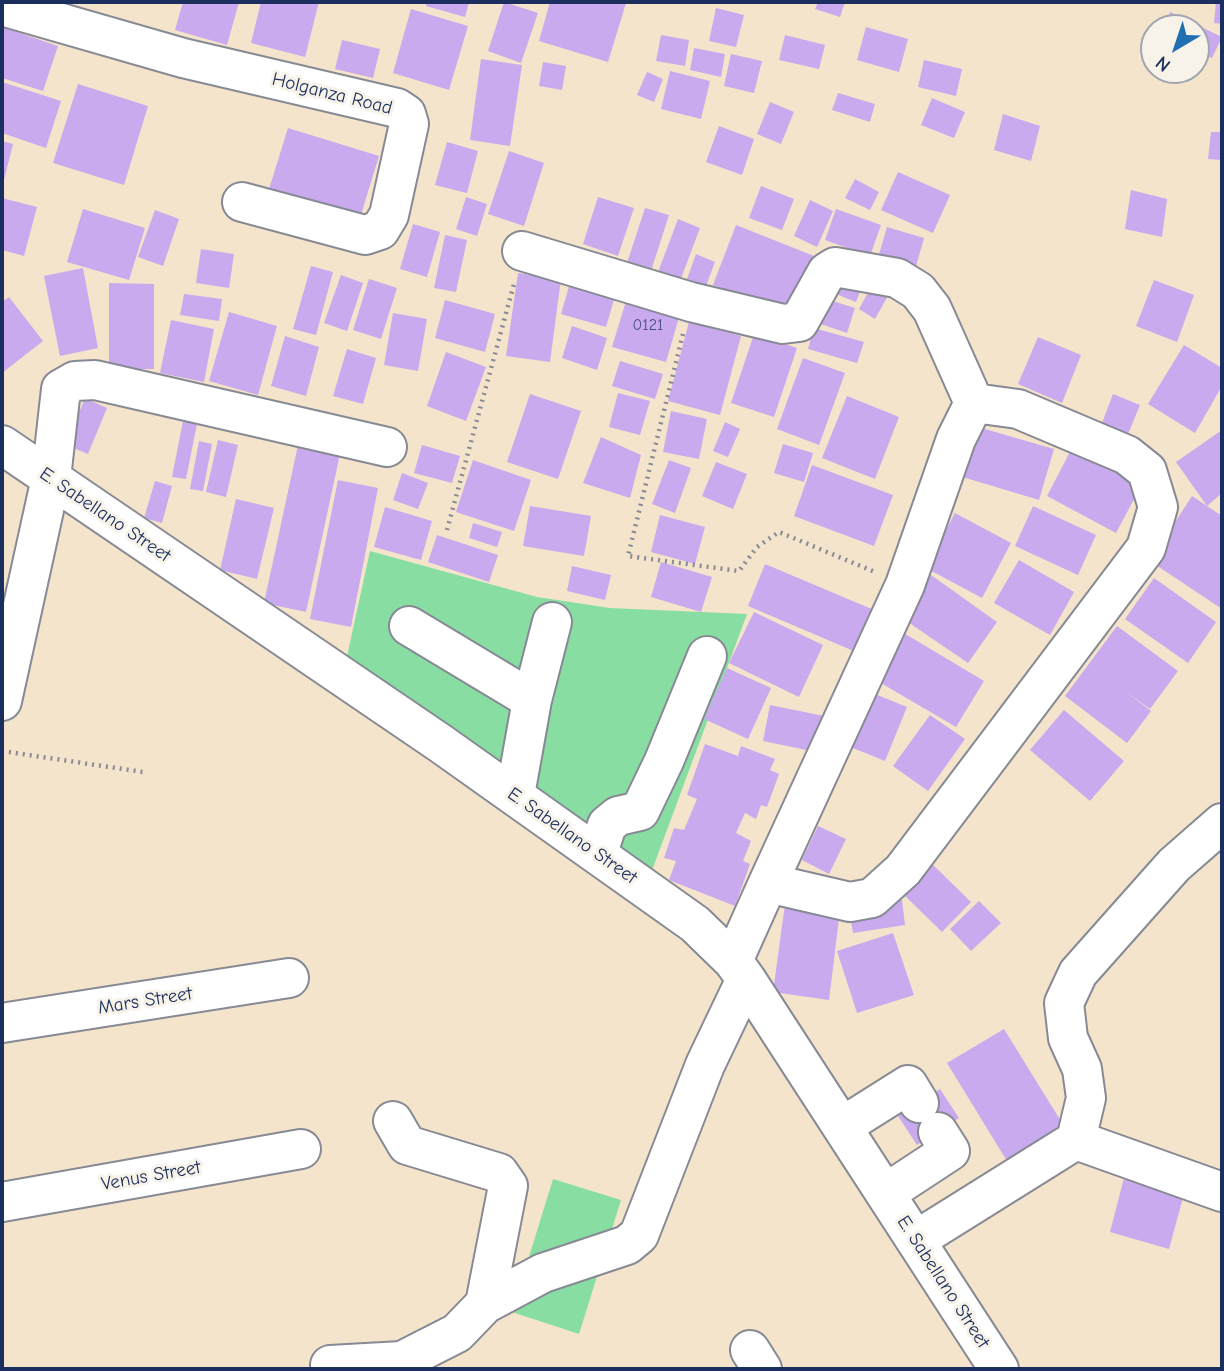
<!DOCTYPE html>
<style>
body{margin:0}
#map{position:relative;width:1224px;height:1371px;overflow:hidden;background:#f3e4cb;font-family:"Comic Neue",sans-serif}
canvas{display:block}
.frame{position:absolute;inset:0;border:4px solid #1b2f5e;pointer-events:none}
.north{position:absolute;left:1140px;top:14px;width:70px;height:70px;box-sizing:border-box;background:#f7f3e8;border:2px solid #9fa5b1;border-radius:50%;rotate:219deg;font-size:19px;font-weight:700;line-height:28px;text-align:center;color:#1b2f5e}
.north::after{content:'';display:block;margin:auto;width:24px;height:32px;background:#1f6fb2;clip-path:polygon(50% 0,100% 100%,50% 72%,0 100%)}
</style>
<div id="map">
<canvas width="1224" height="1371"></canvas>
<div class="frame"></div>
<div class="north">N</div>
</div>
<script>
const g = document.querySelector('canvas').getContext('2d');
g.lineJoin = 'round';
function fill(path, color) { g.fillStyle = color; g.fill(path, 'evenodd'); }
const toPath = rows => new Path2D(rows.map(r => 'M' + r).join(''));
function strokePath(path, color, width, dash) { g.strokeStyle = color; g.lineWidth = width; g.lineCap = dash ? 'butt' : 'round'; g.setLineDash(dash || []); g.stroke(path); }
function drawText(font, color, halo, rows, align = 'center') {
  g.font = font + ' "Comic Neue",sans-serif'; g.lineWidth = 6; g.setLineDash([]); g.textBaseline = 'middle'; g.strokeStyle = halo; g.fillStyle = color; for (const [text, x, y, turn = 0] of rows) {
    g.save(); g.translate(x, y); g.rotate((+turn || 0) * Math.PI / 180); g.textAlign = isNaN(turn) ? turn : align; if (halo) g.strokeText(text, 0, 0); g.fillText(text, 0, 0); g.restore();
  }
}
const green = toPath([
 [370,551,537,597,610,608,747,614,651,873,546,794,346,661],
 [553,1179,621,1200,579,1334,512,1312]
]);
const building = toPath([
 [183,2,239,2,227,45,175,30],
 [261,2,319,2,305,57,251,43],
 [427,2,469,2,465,17,426,6],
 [504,2,538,13,521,63,488,51],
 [550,2,626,3,608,62,539,41],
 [818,2,845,2,840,17,815,9],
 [1216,2,1222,2,1222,24,1214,23],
 [716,8,744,15,736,47,709,41],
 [411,9,468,26,449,90,393,73],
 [1170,12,1222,37,1212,58,1196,51,1196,28,1166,28],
 [2,27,58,46,43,91,2,78],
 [866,27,908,39,899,72,857,60],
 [661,35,689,40,685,66,656,61],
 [785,35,825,45,819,69,779,60],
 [342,40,380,49,373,78,335,69],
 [694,48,725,54,721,77,690,70],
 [731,54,762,61,754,93,724,86],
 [481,59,522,65,510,146,470,140],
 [924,60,962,69,956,96,918,87],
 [543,62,566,66,562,90,539,86],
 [670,71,710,81,701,119,661,109],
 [647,72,663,79,654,102,637,95],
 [2,82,61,101,46,148,2,133],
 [78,84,148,106,124,185,53,163],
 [838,93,875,104,870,122,832,110],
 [932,98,965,112,954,138,921,125],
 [770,102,794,112,781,144,757,134],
 [1003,114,1040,126,1031,161,994,150],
 [719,126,754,139,742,175,706,162],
 [288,128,379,156,360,218,269,189],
 [1211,132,1222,132,1222,160,1208,159],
 [2,141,13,144,3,184,2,184],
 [447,142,478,151,467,193,435,185],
 [509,151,544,163,524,226,488,214],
 [898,172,950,195,933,233,881,210],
 [855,179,879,192,870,210,845,198],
 [761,186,794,199,782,230,749,218],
 [1131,190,1167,199,1162,237,1125,229],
 [466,197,487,204,477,236,456,229],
 [598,197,634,208,618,256,583,244],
 [2,198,37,207,24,256,2,250],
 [810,200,833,211,817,247,794,236],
 [645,208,669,215,650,274,626,266],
 [83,209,145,228,129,280,67,262],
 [836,209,881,225,870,256,825,240],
 [155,210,179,219,163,266,138,257],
 [678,219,700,228,680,281,658,272],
 [413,224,440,232,427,277,400,269],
 [736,225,814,256,790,316,713,285],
 [887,227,924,238,915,270,878,258],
 [445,235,467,240,456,292,434,288],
 [201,249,234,254,229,288,196,283],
 [696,254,715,262,706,286,687,279],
 [311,266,333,272,316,335,293,329],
 [83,268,98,348,60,356,44,276],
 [518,273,561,279,550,362,506,356],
 [838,274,863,284,856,302,831,292],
 [341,275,363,283,347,331,324,323],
 [572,276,617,289,606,327,561,314],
 [877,276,894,285,875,319,859,309],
 [369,279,397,288,381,339,353,330],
 [1154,280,1194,295,1177,342,1136,326],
 [109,283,154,284,154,369,109,369],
 [630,288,683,304,666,362,612,347],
 [184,294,222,299,219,321,180,315],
 [9,297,43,341,2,373,2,302],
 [820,297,855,308,847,333,812,321],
 [445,300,495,314,485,352,435,338],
 [229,312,277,326,258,395,209,381],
 [393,313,427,319,418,371,384,365],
 [171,320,214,329,204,382,160,373],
 [689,322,741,336,720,415,668,401],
 [572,326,607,338,597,370,562,358],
 [814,328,864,342,857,363,808,349],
 [754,334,797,348,774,417,731,403],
 [285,336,319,347,306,396,271,386],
 [1038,337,1081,355,1062,403,1018,384],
 [1184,345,1222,368,1222,386,1195,433,1148,404],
 [347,349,376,358,363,404,333,396],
 [446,352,486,367,466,421,427,406],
 [803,358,845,373,819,445,777,429],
 [620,361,663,374,655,399,612,386],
 [618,393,650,401,640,435,609,427],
 [530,394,581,411,558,479,507,462],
 [1113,394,1140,405,1128,434,1102,423],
 [847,396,899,417,875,479,822,458],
 [85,398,107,408,88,454,66,445],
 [671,411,707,419,699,459,663,452],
 [183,421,197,424,186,479,172,477],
 [725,422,740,429,728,457,713,451],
 [971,425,1054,449,1039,500,956,475],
 [1222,430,1222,493,1207,506,1176,462],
 [601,437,641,455,630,498,583,483],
 [218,440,238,445,226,497,206,492],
 [199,441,212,444,203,491,190,489],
 [783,444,813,453,804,482,774,473],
 [298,445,340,454,306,612,264,603],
 [422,445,460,456,452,483,414,473],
 [1072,448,1141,486,1116,533,1047,496],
 [473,460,531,480,514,531,456,512],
 [669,460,691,468,675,513,652,504],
 [716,462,747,474,733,509,702,496],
 [812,465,893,495,874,546,794,516],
 [402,473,428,483,418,509,393,500],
 [338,480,378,488,351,627,310,619],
 [155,481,172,486,162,523,144,518],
 [1192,496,1222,516,1222,609,1150,561],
 [236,499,274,508,257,579,220,570],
 [530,506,591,516,584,556,523,546],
 [1033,506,1096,535,1078,575,1015,546],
 [385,507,432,521,421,560,374,547],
 [955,513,1011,543,982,598,926,568],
 [660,515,705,527,695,564,651,552],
 [473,523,502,532,497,547,469,538],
 [437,535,498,555,489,582,428,562],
 [1019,560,1074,592,1050,635,994,603],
 [661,562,712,577,701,612,651,597],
 [765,564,874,610,856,652,748,606],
 [572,566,611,575,605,600,567,591],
 [931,575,997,622,968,663,902,618],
 [1154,578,1216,622,1188,663,1125,619],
 [754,612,823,645,799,697,729,663],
 [1117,626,1178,671,1150,709,1125,691,1151,711,1127,743,1065,696],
 [902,632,984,681,956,727,874,679],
 [727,668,771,688,748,739,704,719],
 [870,692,907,707,885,761,848,746],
 [770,705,824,716,816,752,763,741],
 [1064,710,1124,761,1090,801,1030,750],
 [930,715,965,739,928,791,893,766],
 [705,744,738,756,741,746,775,759,770,770,779,774,767,807,761,805,756,819,745,813,736,833,751,841,743,861,750,864,735,906,669,880,676,861,664,858,674,828,684,830,697,799,687,795],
 [818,826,846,839,829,874,802,860],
 [928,860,971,902,942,932,899,890],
 [902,900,905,925,853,933,849,909],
 [979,901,1001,923,971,951,950,929],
 [785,904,840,911,829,1000,773,992],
 [893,933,914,995,857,1013,837,951],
 [1004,1029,1067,1131,1010,1166,947,1063],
 [940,1089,959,1118,917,1145,898,1116],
 [1124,1178,1184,1194,1169,1249,1110,1232]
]);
const path = toPath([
 [683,334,628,556,739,571,757,547,779,532,875,572],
 [447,530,514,284],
 [2,751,143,772]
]);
const minor = toPath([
 [2,6,183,58,397,108,406,114,409,124,389,215,380,230,365,235,242,202],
 [522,251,691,302,783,324,799,322,827,272,835,267,897,278,918,291,932,309,974,403],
 [2,445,440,743,695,924,733,961,746,979,999,1369],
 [409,626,532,700],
 [2,701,51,478,61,389,75,381,95,380,387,447],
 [515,795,532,700,552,622],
 [598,853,607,825,618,816,640,811,664,761,707,656],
 [733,961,768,883,905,585,956,439,974,403,1018,409,1127,455,1147,471,1158,507,1146,548,903,870,872,898,850,902,768,883],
 [2,1023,289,978],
 [393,1121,407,1145,499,1173,508,1186,485,1304],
 [843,1126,908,1085,919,1103],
 [1076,1140,1222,1192],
 [886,1193,950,1151,938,1132],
 [2,1202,301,1149],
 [916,1240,1076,1140,1086,1098,1082,1069,1068,1038,1064,1003,1078,973,1174,865,1222,823],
 [750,1350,762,1369],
 [331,1369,330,1365,402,1361,457,1333,485,1304,543,1273,627,1245,639,1235,705,1065,746,979]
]);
const numberNames = [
 ["0121",648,325]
];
const streetNames = [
 ["Holganza Road",332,94,14],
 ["E. Sabellano Street",105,515,34],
 ["E. Sabellano Street",572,836,35],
 ["Mars Street",145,1001,-9],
 ["Venus Street",151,1176,-10],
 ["E. Sabellano Street",943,1282,57]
];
fill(green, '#88dea2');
fill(building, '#caaaee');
strokePath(minor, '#878a94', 42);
strokePath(path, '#878a94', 4.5, [2, 5]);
strokePath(minor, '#fff', 38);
drawText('16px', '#474e82', null, numberNames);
drawText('19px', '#1b2f5e', '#f7f3e8', streetNames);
</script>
